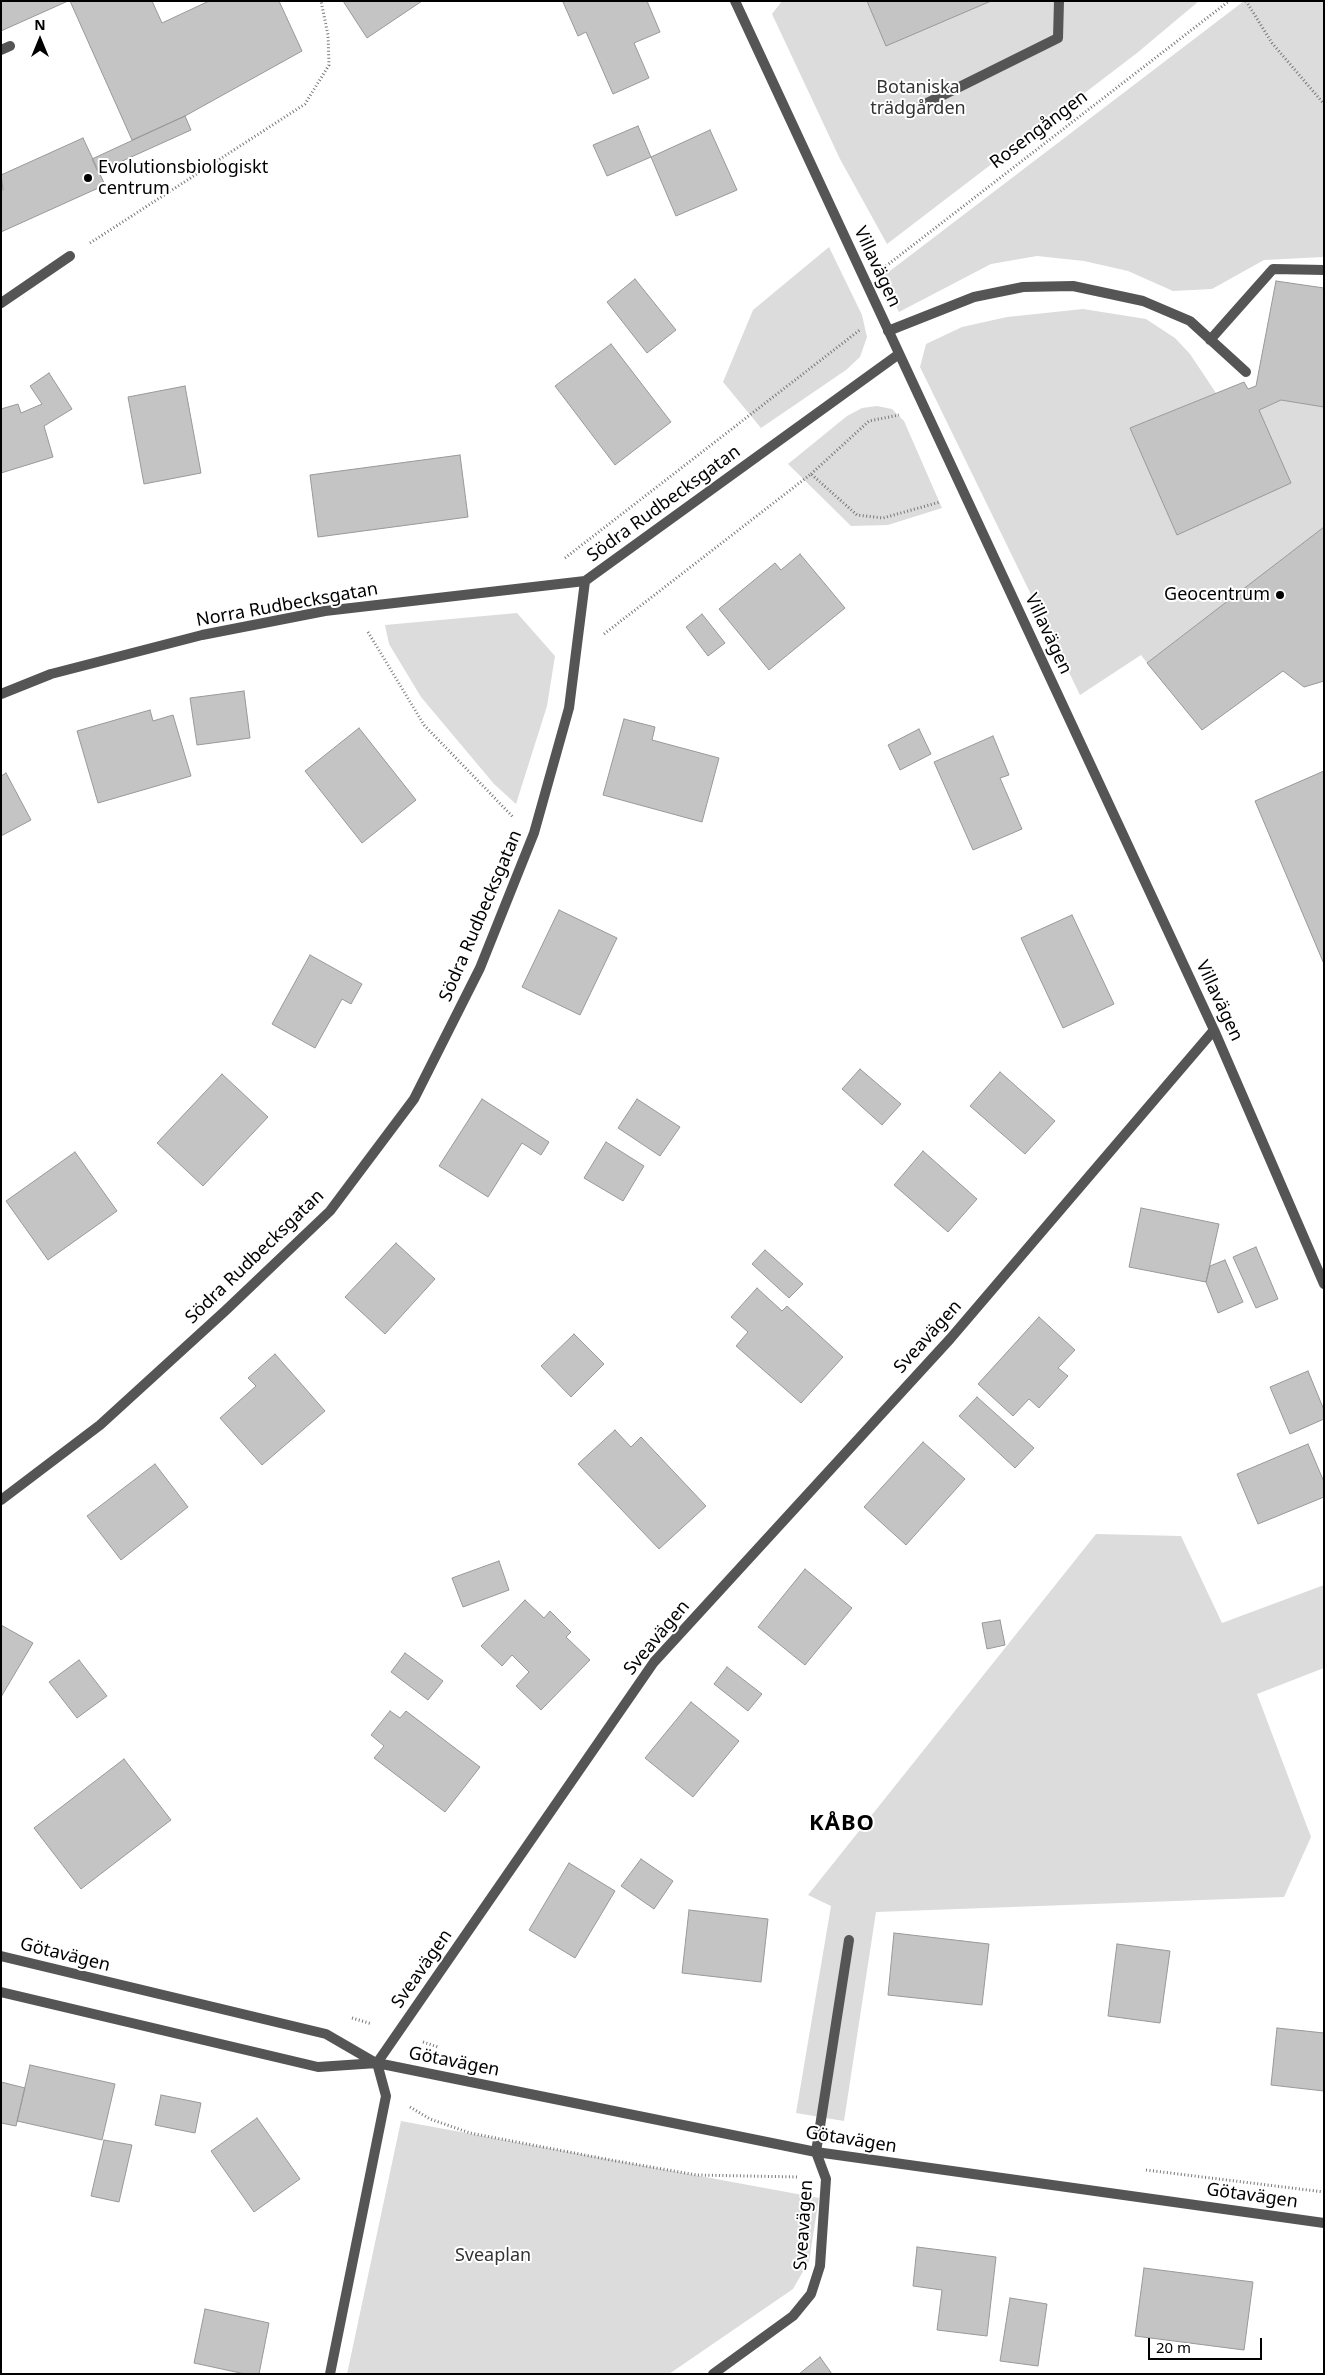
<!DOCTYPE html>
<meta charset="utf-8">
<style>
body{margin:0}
#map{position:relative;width:1325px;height:2375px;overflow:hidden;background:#fff;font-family:"Noto Sans",sans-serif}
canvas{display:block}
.frame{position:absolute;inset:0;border:2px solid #000;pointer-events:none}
.north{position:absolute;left:15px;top:15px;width:50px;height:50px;-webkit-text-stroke:4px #fff;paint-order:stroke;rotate:0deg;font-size:14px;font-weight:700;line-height:20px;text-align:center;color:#000}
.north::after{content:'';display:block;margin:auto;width:18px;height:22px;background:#000;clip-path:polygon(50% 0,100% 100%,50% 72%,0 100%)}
.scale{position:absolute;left:1148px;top:2338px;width:114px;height:22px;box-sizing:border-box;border:2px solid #000;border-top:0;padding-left:6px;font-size:15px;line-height:18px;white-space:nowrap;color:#000;-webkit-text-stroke:4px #fff;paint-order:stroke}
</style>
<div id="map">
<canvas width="1325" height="2375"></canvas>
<div class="frame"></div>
<div class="north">N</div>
<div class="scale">20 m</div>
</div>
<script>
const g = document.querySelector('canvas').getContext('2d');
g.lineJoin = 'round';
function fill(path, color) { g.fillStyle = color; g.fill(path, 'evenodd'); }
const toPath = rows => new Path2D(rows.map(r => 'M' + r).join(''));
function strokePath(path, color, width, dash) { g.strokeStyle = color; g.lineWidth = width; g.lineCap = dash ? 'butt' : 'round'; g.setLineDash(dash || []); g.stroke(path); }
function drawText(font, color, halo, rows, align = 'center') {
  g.font = font + ' "Noto Sans",sans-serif'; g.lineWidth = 4; g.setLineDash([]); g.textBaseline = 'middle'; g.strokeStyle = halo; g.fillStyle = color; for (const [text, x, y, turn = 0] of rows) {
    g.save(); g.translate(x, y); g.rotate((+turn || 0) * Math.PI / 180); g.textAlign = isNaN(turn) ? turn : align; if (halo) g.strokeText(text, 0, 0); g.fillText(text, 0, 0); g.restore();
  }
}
const green = toPath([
 [782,1,1199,1,1137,53,887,244,840,159,772,14],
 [1244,1,1324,1,1324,257,1264,260,1212,289,1173,291,1128,271,1084,261,1037,256,991,264,899,312,882,277],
 [829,247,862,315,867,337,860,357,846,370,761,428,723,382,753,310],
 [1083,309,1146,319,1175,338,1190,354,1216,393,1130,428,1177,534,1259,410,1281,400,1324,407,1324,527,1147,663,1141,655,1080,695,920,367,926,344,962,327,1007,317],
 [877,406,892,409,904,421,942,508,888,525,851,526,788,464,847,416,862,408],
 [517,613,555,656,547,706,516,804,494,784,421,697,389,644,385,625],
 [1096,1534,1181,1536,1222,1623,1324,1585,1324,1668,1257,1694,1311,1837,1284,1897,876,1912,844,2121,796,2113,831,1906,808,1895],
 [401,2121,819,2198,809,2261,793,2289,669,2374,347,2374]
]);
const building = toPath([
 [1,1,68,1,1,31,1,1],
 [70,1,152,1,162,23,209,1,279,1,302,51,185,116,132,140,70,1],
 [343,1,422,1,367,38,343,1],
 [566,1,647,1,660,32,634,43,649,78,613,94,586,32,578,36,563,2,566,1],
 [867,1,991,1,886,46,867,1],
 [185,116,191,130,98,172,92,159,185,116],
 [638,126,651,157,607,176,593,145,638,126],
 [710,130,737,190,676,216,651,157,710,130],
 [83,138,105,185,1,232,1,190,3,190,1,175,83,138],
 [635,279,676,330,647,353,607,302,635,279],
 [1276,281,1324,288,1324,407,1281,400,1259,410,1291,483,1177,535,1130,428,1244,382,1248,389,1256,386,1276,281],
 [611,344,671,422,615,465,555,386,611,344],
 [49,373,72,409,44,426,53,457,1,473,1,409,18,404,21,413,42,404,30,386,49,373],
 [185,386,201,473,144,484,128,397,185,386],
 [460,455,468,517,318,537,310,475,460,455],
 [1324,527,1324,681,1304,687,1283,671,1202,730,1147,663,1324,527],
 [800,554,845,608,769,670,719,609,775,563,781,570,800,554],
 [702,614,725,643,708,656,686,627,702,614],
 [244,691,250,738,197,745,190,698,244,691],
 [150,710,153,721,173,715,191,776,98,803,77,731,150,710],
 [624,719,655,727,652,740,719,758,702,822,603,795,624,719],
 [359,728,416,800,362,843,305,771,359,728],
 [919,729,931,754,900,770,888,745,919,729],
 [993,736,1009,775,1000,778,1022,829,973,850,934,762,993,736],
 [1324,771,1324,964,1255,801,1324,771],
 [6,773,31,820,1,836,1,776,6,773],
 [559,910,617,938,580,1015,522,987,559,910],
 [1072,915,1114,1004,1063,1028,1021,938,1072,915],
 [310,955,362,984,351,1004,342,999,315,1048,272,1024,310,955],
 [860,1069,901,1104,882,1125,842,1089,860,1069],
 [1000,1072,1055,1121,1025,1154,970,1106,1000,1072],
 [222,1074,268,1117,203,1186,157,1143,222,1074],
 [482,1099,549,1142,541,1155,522,1143,488,1197,439,1166,482,1099],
 [637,1099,680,1127,660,1156,618,1128,637,1099],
 [606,1142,644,1166,623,1201,584,1178,606,1142],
 [923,1151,977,1199,948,1232,894,1185,923,1151],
 [75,1152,117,1211,48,1260,6,1201,75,1152],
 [1141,1208,1219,1224,1206,1282,1129,1267,1141,1208],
 [396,1243,435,1279,385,1334,345,1297,396,1243],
 [1256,1247,1278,1299,1256,1308,1233,1257,1256,1247],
 [765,1250,803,1284,789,1298,752,1264,765,1250],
 [1225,1260,1243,1302,1218,1313,1206,1282,1210,1266,1225,1260],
 [757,1288,782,1311,787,1306,843,1357,801,1403,736,1346,748,1332,731,1317,757,1288],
 [1039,1317,1075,1350,1058,1368,1068,1376,1039,1408,1029,1399,1013,1416,978,1384,1039,1317],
 [574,1334,604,1364,571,1397,541,1366,574,1334],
 [275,1354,325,1411,262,1465,220,1418,256,1386,248,1378,275,1354],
 [1308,1371,1324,1410,1324,1419,1290,1434,1270,1387,1308,1371],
 [977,1397,1034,1448,1015,1468,959,1416,977,1397],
 [615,1430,631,1447,641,1437,706,1506,659,1549,578,1464,615,1430],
 [923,1442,965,1479,906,1545,864,1507,923,1442],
 [1308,1444,1324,1482,1324,1497,1258,1524,1237,1474,1308,1444],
 [155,1464,188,1507,121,1560,87,1516,155,1464],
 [499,1561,509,1590,463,1607,452,1578,499,1561],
 [805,1569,852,1608,805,1665,758,1627,805,1569],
 [525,1600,544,1618,550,1611,571,1632,566,1637,590,1660,541,1710,516,1686,529,1672,512,1655,502,1666,481,1646,525,1600],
 [1000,1620,1005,1645,987,1649,982,1623,1000,1620],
 [1,1625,33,1643,1,1697,1,1625],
 [405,1653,443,1681,428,1700,391,1672,405,1653],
 [79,1660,107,1696,77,1718,49,1682,79,1660],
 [727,1667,762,1694,748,1711,714,1684,727,1667],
 [691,1702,739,1741,693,1797,645,1758,691,1702],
 [390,1711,400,1718,406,1711,480,1767,445,1812,374,1758,384,1746,371,1735,390,1711],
 [124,1759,171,1820,81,1889,34,1828,124,1759],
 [641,1859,673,1881,654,1909,621,1886,641,1859],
 [569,1863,615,1891,575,1958,529,1930,569,1863],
 [689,1910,768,1919,761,1982,682,1973,689,1910],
 [894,1933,989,1944,982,2005,888,1995,894,1933],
 [1117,1944,1170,1951,1160,2023,1108,2016,1117,1944],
 [1277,2028,1324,2033,1324,2091,1271,2085,1277,2028],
 [30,2065,115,2084,102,2140,17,2121,30,2065],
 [1,2082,25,2088,16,2126,1,2123,1,2082],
 [161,2095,201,2103,195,2133,155,2125,161,2095],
 [257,2118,300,2179,254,2212,211,2151,257,2118],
 [104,2140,132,2145,119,2202,91,2196,104,2140],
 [917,2247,996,2257,987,2336,937,2330,942,2290,913,2286,917,2247],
 [1144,2268,1253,2282,1244,2350,1135,2336,1144,2268],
 [1010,2298,1047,2304,1038,2366,1000,2361,1010,2298],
 [205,2309,269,2323,259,2374,245,2374,194,2363,205,2309],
 [820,2357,832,2374,799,2374,820,2357]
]);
const path = toPath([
 [1246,1,1272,43,1324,104],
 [90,243,305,104,329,65,328,35,321,1],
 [886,266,1229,1],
 [811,474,869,421,899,415],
 [565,558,861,329],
 [368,632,424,725,513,817],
 [604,634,811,474,857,515,883,518,940,502],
 [352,2018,372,2024],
 [423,2042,438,2047],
 [410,2107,430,2119,470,2133,611,2160,697,2175,799,2177],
 [1146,2170,1324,2192]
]);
const lane = toPath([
 [1,50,10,46],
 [921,106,1058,38,1059,1],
 [1,303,70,256],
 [888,331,974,297,1023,287,1073,286,1143,301,1190,321,1246,372],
 [1210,340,1273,269,1324,270],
 [816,2152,849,1940]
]);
const street = toPath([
 [735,1,1214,1030,1324,1284],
 [1,694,51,674,202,635,325,611,585,581],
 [1,1500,100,1425,225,1311,330,1211,414,1099,480,968,534,833,569,708,585,581,899,354],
 [1,1956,326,2034,376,2063],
 [1,1992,318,2067,377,2063,816,2152,1324,2223],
 [330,2374,386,2096,377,2063,654,1662,950,1339,1214,1030],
 [713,2374,793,2316,811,2294,820,2266,826,2179,816,2152]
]);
const markers = [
 [88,178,5,"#000"],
 [1280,595,5,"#000"]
];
const parkNames = [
 ["Botaniska",918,88],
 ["trädgården",918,109],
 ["Sveaplan",493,2256]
];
const streetNames = [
 ["Rosengången",1039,130,-37],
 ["Villavägen",877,267,65],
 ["Södra Rudbecksgatan",664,504,-36],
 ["Norra Rudbecksgatan",287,605,-10],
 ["Villavägen",1048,634,65],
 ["Södra Rudbecksgatan",481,916,-67],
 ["Villavägen",1219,1001,65],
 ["Södra Rudbecksgatan",255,1257,-44],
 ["Sveavägen",928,1337,-48],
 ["Sveavägen",657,1638,-50],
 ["Götavägen",65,1955,14],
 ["Sveavägen",422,1969,-55],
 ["Götavägen",454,2062,11],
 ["Götavägen",851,2140,9],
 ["Götavägen",1252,2196,8],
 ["Sveavägen",804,2225,-86]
];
const poiNames = [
 ["Evolutionsbiologiskt",98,168],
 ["centrum",98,189],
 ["Geocentrum",1270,595,"right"]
];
const districtNames = [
 ["KÅBO",842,1824]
];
fill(green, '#dcdcdc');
fill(building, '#c4c4c4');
strokePath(building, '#999', 1);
strokePath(path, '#777', 3, [1, 2.5]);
strokePath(lane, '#555', 10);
strokePath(street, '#555', 10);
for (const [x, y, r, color] of markers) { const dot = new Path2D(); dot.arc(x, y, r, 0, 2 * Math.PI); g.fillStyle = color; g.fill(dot); strokePath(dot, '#fff', 2); }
drawText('18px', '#333', '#fff', parkNames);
drawText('18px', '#000', '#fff', streetNames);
drawText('18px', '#000', '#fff', poiNames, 'left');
g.letterSpacing = '1px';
drawText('bold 22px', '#000', '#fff', districtNames);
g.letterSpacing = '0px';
</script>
